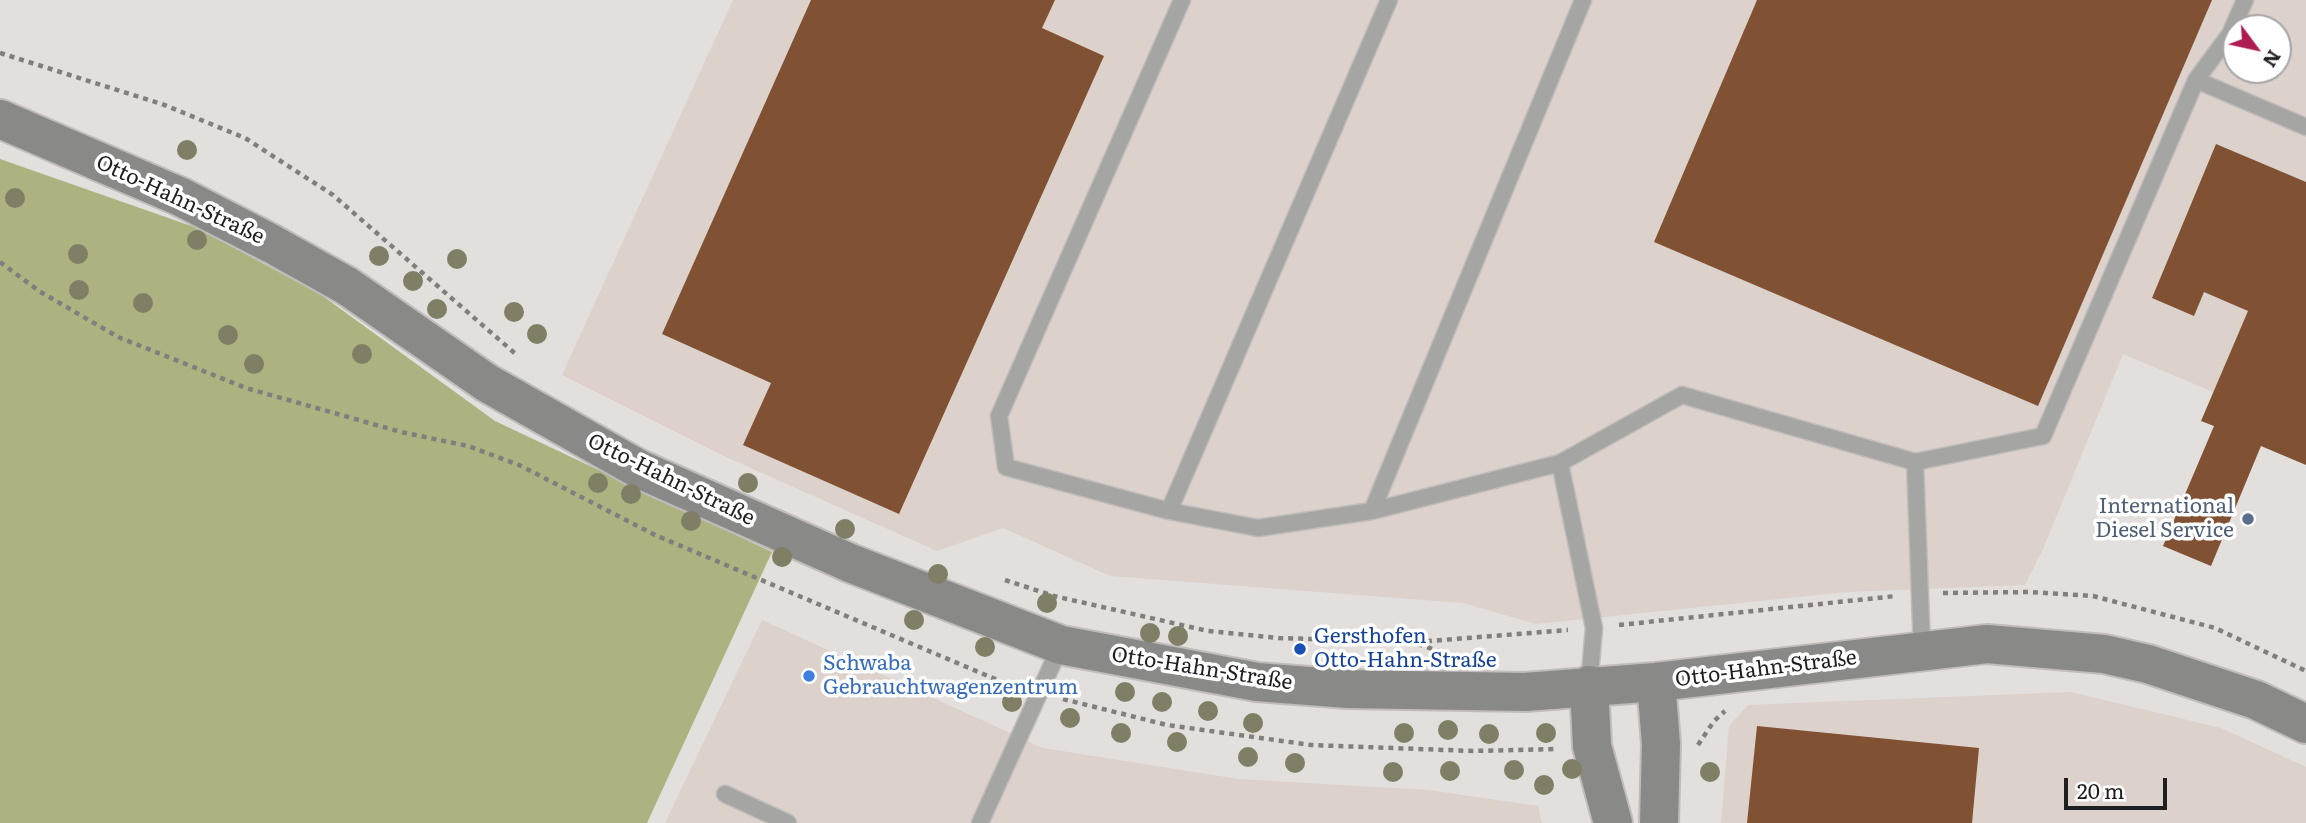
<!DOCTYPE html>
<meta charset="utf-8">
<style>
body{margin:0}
#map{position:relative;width:2306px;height:823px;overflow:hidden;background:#e2dfdd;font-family:Literata,serif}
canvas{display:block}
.north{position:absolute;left:2222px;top:14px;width:70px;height:70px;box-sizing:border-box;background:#fff;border:2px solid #a6a5a5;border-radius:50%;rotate:123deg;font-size:19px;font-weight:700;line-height:28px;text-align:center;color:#201f1f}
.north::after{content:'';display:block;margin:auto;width:24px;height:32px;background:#ad1d53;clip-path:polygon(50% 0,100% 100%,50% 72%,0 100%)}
.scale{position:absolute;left:2064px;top:778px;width:103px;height:32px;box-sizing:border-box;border:4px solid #201f1f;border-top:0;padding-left:9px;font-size:21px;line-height:24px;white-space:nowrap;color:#201f1f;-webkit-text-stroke:5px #fff;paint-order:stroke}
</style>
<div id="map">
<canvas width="2306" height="823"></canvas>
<div class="north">N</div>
<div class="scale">20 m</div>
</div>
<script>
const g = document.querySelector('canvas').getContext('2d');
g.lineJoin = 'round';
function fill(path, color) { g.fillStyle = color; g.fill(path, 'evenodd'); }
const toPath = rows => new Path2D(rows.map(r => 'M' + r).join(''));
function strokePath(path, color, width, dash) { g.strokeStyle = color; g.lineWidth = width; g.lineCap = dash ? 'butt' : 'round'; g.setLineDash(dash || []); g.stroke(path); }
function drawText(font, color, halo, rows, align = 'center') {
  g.font = font + ' Literata,serif'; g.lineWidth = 7; g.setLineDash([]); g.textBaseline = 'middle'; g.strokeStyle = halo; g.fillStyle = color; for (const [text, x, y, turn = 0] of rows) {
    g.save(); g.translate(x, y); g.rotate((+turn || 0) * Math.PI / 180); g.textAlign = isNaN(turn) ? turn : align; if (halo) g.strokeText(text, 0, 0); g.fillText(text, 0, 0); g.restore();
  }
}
const built = toPath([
 [733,0,2306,0,2306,431,2123,354,2043,549,2025,585,1847,592,1536,624,1463,603,1110,576,1003,528,937,551,724,456,562,375],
 [2236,28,2278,28,2278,70,2236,70],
 [762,620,1043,748,1238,779,1428,790,1538,806,1542,823,665,823],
 [2071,692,2221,728,2306,767,2306,823,1721,823,1729,726,1748,705]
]);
const green = toPath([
 [0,159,197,228,320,294,495,421,772,552,647,823,0,823]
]);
const building = toPath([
 [811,0,1055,0,1042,28,1104,56,899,514,743,445,771,383,662,334],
 [1757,0,2212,0,2038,406,1654,242],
 [2216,144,2306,182,2306,465,2261,446,2211,566,2163,546,2214,426,2201,421,2248,311,2204,292,2194,316,2152,298],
 [1757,726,1979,748,1972,823,1747,823]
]);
const path = toPath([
 [0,53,162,104,245,138,333,195,518,356],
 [0,262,39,291,118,337,246,388,401,432,468,446,519,465,655,535,1014,687],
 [1005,580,1054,596,1208,631,1279,638,1411,642,1439,651],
 [1943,593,2030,592,2093,596,2215,628,2306,671],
 [1619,625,1896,596],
 [1417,642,1568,630],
 [1063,699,1167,725,1311,745,1473,751,1557,749],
 [1698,745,1714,721,1725,711]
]);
const lane = toPath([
 [1583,0,1372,511,1560,463,1682,395,1915,462],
 [2196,80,2306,127],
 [1560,463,1594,628,1589,685],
 [1169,511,1006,467,999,416,1182,0],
 [1372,511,1258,528,1169,511,1389,0],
 [1922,650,1915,462,2043,436,2196,80,2230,34,2245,0],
 [725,794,788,823],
 [980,823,1061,645]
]);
const secondary = toPath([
 [0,119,181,197,272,244,347,286,487,383,639,469,850,563,1061,645,1257,682,1348,689,1525,692,1656,682,1987,644,2104,654,2148,664,2256,700,2306,724],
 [1656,682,1661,744,1659,823],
 [1589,685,1592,746,1613,823]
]);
const trees = [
 [187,150],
 [15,198],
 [197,240],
 [78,254],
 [379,256],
 [457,259],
 [413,281],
 [79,290],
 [143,303],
 [437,309],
 [514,312],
 [537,334],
 [228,335],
 [362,354],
 [254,364],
 [598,483],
 [748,483],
 [631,494],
 [691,521],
 [845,529],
 [782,557],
 [938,574],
 [1047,603],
 [914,620],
 [1150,633],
 [1178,636],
 [985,647],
 [1125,692],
 [1012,702],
 [1162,702],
 [1208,711],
 [1070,718],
 [1253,723],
 [1448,730],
 [1121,733],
 [1404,733],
 [1546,733],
 [1489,734],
 [1177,742],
 [1248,757],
 [1295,763],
 [1572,769],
 [1514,770],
 [1450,771],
 [1393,772],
 [1710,772],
 [1544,785]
];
const markers = [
 [2248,519,7,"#5c6f8a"],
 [1300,649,7,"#1a4fb4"],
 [809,676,7,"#3f7fe0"]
];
const streetNames = [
 ["Otto-Hahn-Straße",180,200,25],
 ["Otto-Hahn-Straße",671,480,26],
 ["Otto-Hahn-Straße",1202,669,9],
 ["Otto-Hahn-Straße",1766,669,-7]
];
const serviceNames = [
 ["International",2234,507],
 ["Diesel Service",2234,531]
];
const transitNames = [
 ["Gersthofen",1314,637],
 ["Otto-Hahn-Straße",1314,661]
];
const shopNames = [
 ["Schwaba",823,664],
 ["Gebrauchtwagenzentrum",823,688]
];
fill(built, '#dcd1cb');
fill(green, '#aeb281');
fill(building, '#815133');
strokePath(lane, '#bfbcbb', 19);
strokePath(secondary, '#bfbcbb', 42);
strokePath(path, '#817f7e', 4.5, [5, 5]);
strokePath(lane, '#a5a5a4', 16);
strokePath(secondary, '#898987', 38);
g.fillStyle = '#807f65';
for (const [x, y] of trees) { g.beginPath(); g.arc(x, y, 10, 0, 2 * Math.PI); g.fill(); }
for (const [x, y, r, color] of markers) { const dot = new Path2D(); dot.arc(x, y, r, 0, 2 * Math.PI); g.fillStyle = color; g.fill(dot); strokePath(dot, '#fff', 2.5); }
drawText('21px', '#201f1f', '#fff', streetNames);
drawText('21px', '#4e5e75', '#fff', serviceNames, 'right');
drawText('21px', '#164399', '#fff', transitNames, 'left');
drawText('21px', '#366cbe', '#fff', shopNames, 'left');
</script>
